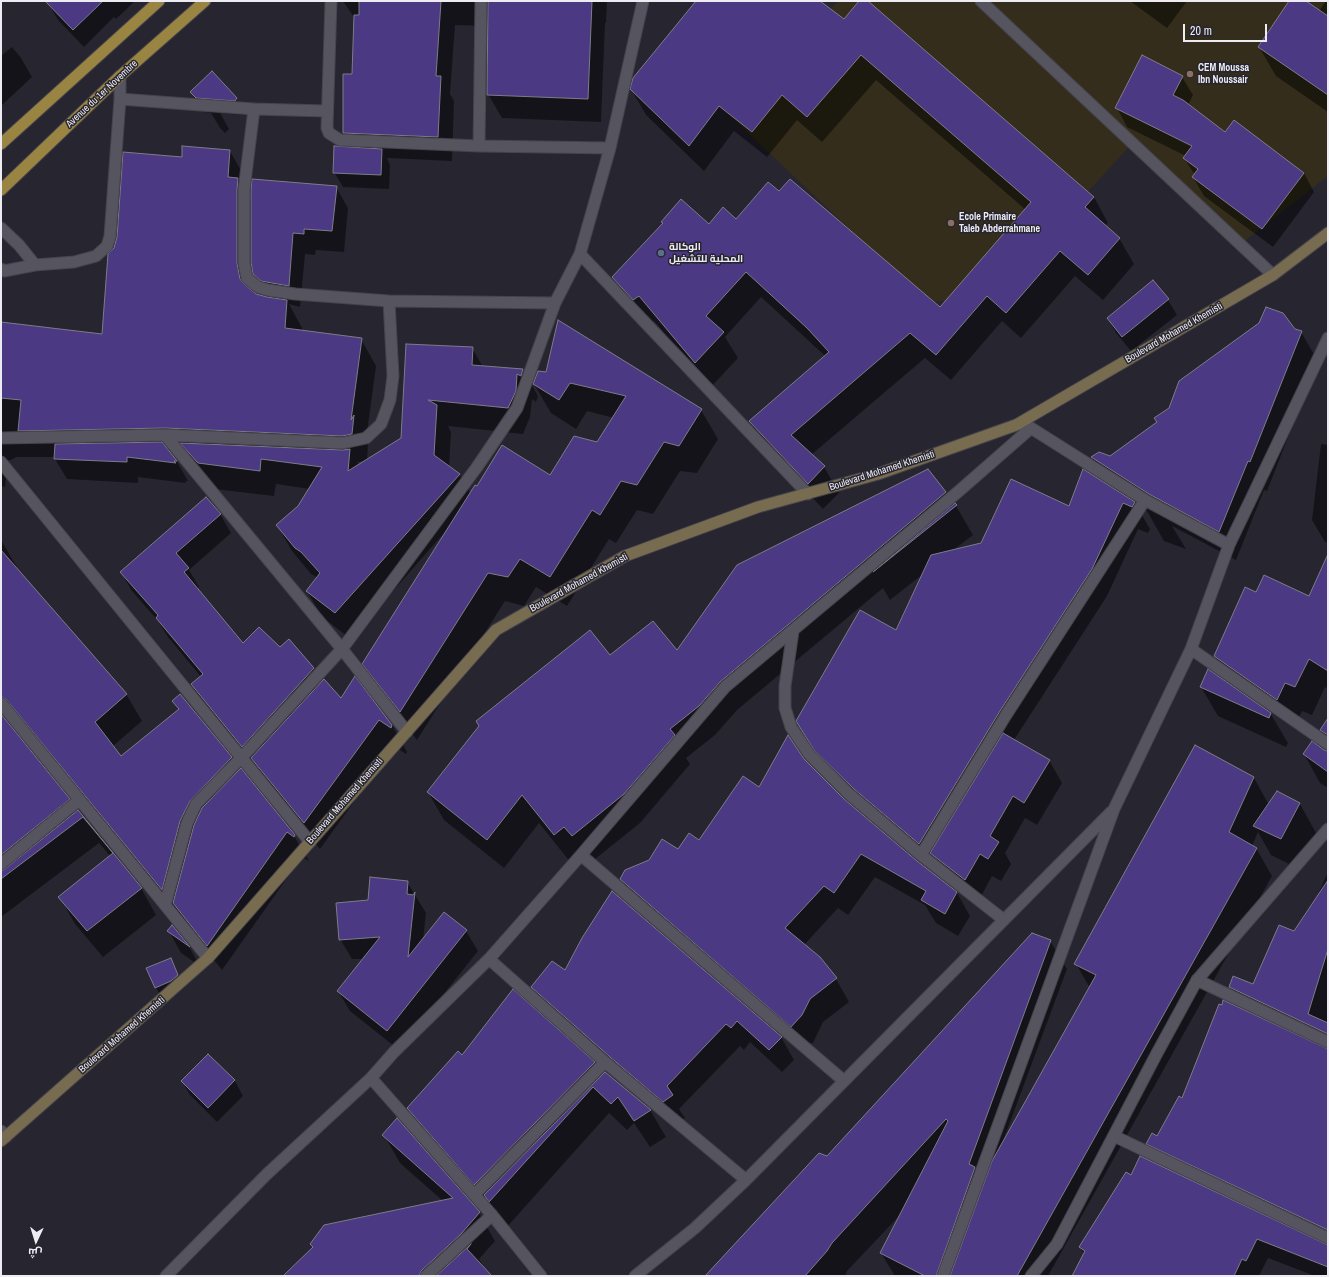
<!DOCTYPE html>
<meta charset="utf-8">
<style>
body{margin:0}
#map{position:relative;width:1329px;height:1277px;overflow:hidden;background:#27252f;font-family:"Archivo Narrow",Cairo,sans-serif}
canvas{display:block}
.frame{position:absolute;inset:0;border:2px solid #edecf3;pointer-events:none}
.north{position:absolute;left:16px;top:1221px;width:40px;height:40px;-webkit-text-stroke:3px #27252f;paint-order:stroke;rotate:184deg;font-size:11px;font-weight:700;line-height:16px;text-align:center;color:#edecf3}
.north::after{content:'';display:block;margin:auto;width:14px;height:18px;background:#edecf3;clip-path:polygon(50% 0,100% 100%,50% 72%,0 100%)}
.scale{position:absolute;left:1183px;top:24px;width:84px;height:18px;box-sizing:border-box;border:2px solid #edecf3;border-top:0;padding-left:5px;font-size:12px;line-height:14px;white-space:nowrap;color:#edecf3;-webkit-text-stroke:3px #27252f;paint-order:stroke}
</style>
<div id="map">
<canvas width="1329" height="1277"></canvas>
<div class="frame"></div>
<div class="north">ش</div>
<div class="scale">20 m</div>
</div>
<script>
const g = document.querySelector('canvas').getContext('2d');
g.lineJoin = 'round';
function fill(path, color) { g.fillStyle = color; g.fill(path, 'evenodd'); }
const toPath = rows => new Path2D(rows.map(r => 'M' + r).join(''));
function strokePath(path, color, width, dash) { g.strokeStyle = color; g.lineWidth = width; g.lineCap = dash ? 'butt' : 'round'; g.setLineDash(dash || []); g.stroke(path); }
function drawText(font, color, halo, rows, align = 'center') {
  g.font = font + ' "Archivo Narrow",Cairo,sans-serif'; g.lineWidth = 3; g.setLineDash([]); g.textBaseline = 'middle'; g.strokeStyle = halo; g.fillStyle = color; for (const [text, x, y, turn = 0] of rows) {
    g.save(); g.translate(x, y); g.rotate((+turn || 0) * Math.PI / 180); g.textAlign = isNaN(turn) ? turn : align; if (halo) g.strokeText(text, 0, 0); g.fillText(text, 0, 0); g.restore();
  }
}
const education = toPath([
 [838,1,1328,1,1328,176,1236,248,1129,147,990,298,927,302,732,118]
]);
const shadow = toPath([
 [50,1,134,1,134,2,116,19,114,17,84,47,58,20,48,3],
 [343,1,607,1,606,23,605,23,601,122,502,118,488,94,488,26,455,25,450,94,454,101,452,161,387,158,390,165,389,189,343,187,334,172,353,148,344,133,353,75,355,19],
 [697,1,819,1,844,20,860,1,867,1,1094,197,1108,223,1105,226,1119,238,1134,264,1103,300,1075,276,1021,338,1002,321,951,380,925,358,811,455,824,467,839,493,823,509,765,447,750,422,826,357,823,354,761,297,725,337,738,358,710,388,654,321,649,325,628,303,613,277,709,225,736,220,940,309,1026,210,876,80,822,142,797,120,767,157,734,131,704,171,646,115,631,89],
 [1130,1,1187,1,1167,28],
 [1290,1,1304,1,1319,11,1326,1,1328,1,1328,112,1276,76,1259,47],
 [12,47,21,58,32,77,1,106,1,56],
 [1182,77,1193,95,1188,105,1225,134,1304,173,1314,192,1273,247,1204,196,1193,177,1195,175,1184,158,1186,156,1127,127,1117,108],
 [191,92,236,99,245,114,243,115,220,113,229,129,225,133,220,128,211,113,205,112,200,107],
 [230,151,245,178,244,190,252,203,336,187,348,208,344,252,316,250,315,255,305,254,300,307,289,304,302,328,302,332,361,339,376,366,366,440,368,443,367,461,402,439,407,345,472,348,483,367,523,370,538,396,536,402,532,399,530,417,523,434,448,426,451,432,449,467,459,474,471,494,550,476,598,443,614,418,587,411,576,429,551,413,534,384,539,372,701,410,718,439,697,473,680,471,653,514,637,510,616,543,609,539,567,606,536,587,524,606,505,601,417,740,381,693,364,664,444,533,351,639,322,617,307,591,318,578,311,574,292,551,277,525,299,506,310,489,276,484,274,496,214,489,197,469,189,455,181,454,171,454,177,462,188,481,185,481,186,483,138,477,138,483,67,479,55,459,56,457,16,457,11,460,8,460,5,487,1,486,1,323,103,335,183,158],
 [252,266,254,274,267,295,271,298,255,294,252,292],
 [366,461,359,465,357,462],
 [1153,281,1168,300,1177,315,1131,351,1116,333,1108,318],
 [1294,329,1301,332,1318,361,1267,491,1264,490,1236,560,1172,526,1186,549,1164,541,1147,511,1135,503,1150,529,1148,533,1138,529,1107,596,1014,740,1049,760,1062,783,1037,825,1025,818,1005,853,1011,864,1001,881,992,876,978,902,831,776,813,748,896,632,923,574,890,600,883,588,737,710,715,735,686,758,690,764,640,823,589,864,581,854,571,863,539,823,504,868,444,820,428,792,610,657,677,651,928,470,946,493,953,506,956,506,973,535,952,551,982,544,1070,507,1109,486,1092,458,1099,453,1110,457],
 [1321,444,1328,445,1328,542,1325,542,1312,520],
 [220,514,231,533,189,570,199,587,197,589,243,644,280,649,289,641,314,669,322,683,341,700,392,725,407,752,406,754,394,746,320,849,267,785,255,763,253,765,203,704,192,685,201,677,168,637,158,621,132,591,121,572],
 [1,540,18,569,17,570,126,694,142,721,113,746,121,757,179,710,173,701,231,758,239,771,294,836,309,861,302,857,222,970,189,929,178,911,177,915,12,724,10,727,69,799,76,812,78,811,141,888,156,915,103,957,75,924,60,897,110,856,99,843,1,917],
 [1328,557,1328,689,1325,687,1312,715,1302,711,1294,728,1269,711,1288,743,1286,747,1218,716,1201,687,1233,688,1215,656,1256,593,1309,597],
 [1328,719,1328,742,1321,730],
 [1196,746,1254,778,1269,805,1278,792,1300,804,1316,833,1297,868,1271,855,1258,832,1252,846,1256,848,1272,876,1048,1276,895,1276,881,1253,901,1214,847,1271,845,1276,707,1276,827,1157,1050,941,1067,969,1003,1141,1090,988,1076,964],
 [1328,752,1328,788,1320,783,1304,754],
 [803,759,843,800,916,861,957,893,970,916,958,936,936,923,925,905,875,877,848,915,838,908,804,945,836,979,849,1002,823,1022,813,1043,811,1043,805,1049,634,902,621,879,700,841,759,788],
 [1328,872,1328,1048,1241,1006,1230,987,1254,985,1294,932,1315,901],
 [407,882,426,913,423,940,466,931,478,951,399,1050,350,1011,338,991,364,959,352,959,340,939,368,901],
 [172,926,189,947,200,966,181,953,169,931],
 [583,938,781,1037,794,1060,782,1072,750,1042,744,1050,740,1046,679,1109,685,1118,677,1124,546,1010,533,987,565,972],
 [171,959,182,983,160,994,155,987],
 [513,991,594,1063,602,1077,650,1110,666,1137,650,1147,634,1123,627,1130,609,1113,506,1228,423,1134,408,1108,462,1057],
 [1328,1050,1328,1244,1159,1163,1148,1144,1157,1137,1183,1099],
 [208,1055,235,1081,243,1096,217,1122,190,1095,182,1081],
 [384,1135,479,1213,495,1241,479,1259,486,1271,491,1276,284,1276,313,1248,311,1245,443,1201,400,1163],
 [1126,1174,1328,1246,1328,1276,1315,1276,1268,1258,1259,1276,1073,1276,1084,1254,1080,1247]
]);
const building = toPath([
 [45,1,103,1,73,30,45,1],
 [359,1,441,1,436,76,441,76,438,137,343,133,343,74,352,74,354,15,359,15,359,1],
 [488,1,592,1,588,99,487,95,488,1],
 [696,1,820,1,844,19,859,1,868,1,1094,197,1085,207,1120,238,1088,275,1060,251,1006,313,987,296,936,355,910,333,791,435,825,466,808,484,749,421,829,352,807,328,746,272,706,316,724,332,695,363,639,296,633,300,612,277,663,223,661,222,681,199,709,224,723,207,736,219,768,182,779,191,790,179,940,307,1031,202,861,55,807,117,782,95,752,132,719,106,689,146,630,89,633,78,696,1],
 [1289,1,1306,1,1328,16,1328,95,1258,47,1289,1],
 [1142,55,1183,76,1173,95,1183,100,1225,132,1234,120,1304,173,1262,229,1192,177,1198,169,1183,158,1192,146,1115,108,1142,55],
 [212,71,237,98,235,101,196,98,190,92,212,71],
 [182,146,230,150,228,177,238,178,237,190,237,263,240,279,243,283,256,294,267,297,287,300,285,328,362,338,351,420,354,415,352,434,342,436,165,428,18,431,21,400,1,398,1,322,102,334,108,254,114,248,117,237,123,152,182,157,182,146],
 [334,146,382,149,381,175,333,173,334,146],
 [252,179,337,186,332,231,304,229,304,234,293,233,289,286,261,281,253,274,251,262,251,190,252,179],
 [1153,280,1169,299,1122,337,1107,318,1153,280],
 [1266,307,1283,313,1295,329,1302,331,1250,462,1248,461,1219,532,1149,494,1091,457,1099,452,1110,456,1157,422,1154,418,1169,408,1179,381,1259,323,1266,307],
 [558,320,702,409,679,446,664,442,637,485,621,481,600,515,592,510,550,577,520,559,508,577,488,573,400,712,362,664,475,485,477,486,502,445,550,475,574,436,597,442,626,396,570,383,559,400,533,384,538,371,546,372,558,320],
 [406,344,473,347,472,365,523,369,521,376,517,374,516,391,508,408,428,400,437,405,434,455,460,474,335,613,306,591,320,573,301,552,295,548,276,525,298,506,322,467,261,459,260,471,198,463,180,443,343,450,350,449,348,471,401,438,406,344],
 [162,442,177,461,174,461,176,463,127,457,127,462,54,459,55,444,162,442],
 [928,469,946,492,720,682,699,706,670,729,675,735,624,794,572,836,564,827,554,835,522,795,487,840,427,792,479,726,476,721,590,630,610,655,653,621,677,650,737,565,928,469],
 [1083,469,1135,502,1132,507,1123,503,1092,569,1000,711,919,844,854,789,814,750,796,721,860,610,896,630,931,555,981,543,1011,479,1069,506,1083,469],
 [206,497,221,514,176,553,189,568,184,572,243,643,259,627,280,647,289,639,314,668,242,747,191,684,203,674,156,618,158,615,120,572,206,497],
 [955,503,957,505,873,572,955,503],
 [1,550,127,694,95,722,121,756,179,709,172,701,180,694,232,757,190,801,180,821,162,890,6,699,1,696,1,550],
 [1328,554,1328,671,1309,659,1295,687,1285,683,1277,700,1214,656,1245,587,1256,592,1264,575,1309,596,1328,554],
 [1208,669,1271,713,1269,718,1200,687,1208,669],
 [355,676,392,725,391,728,379,720,304,823,251,758,324,679,341,698,355,676],
 [1,714,70,799,1,855,1,714],
 [1328,718,1328,735,1320,730,1328,718],
 [1003,733,1050,760,1024,803,1013,796,990,836,999,842,988,859,980,854,965,880,930,853,1003,733],
 [788,735,804,759,844,799,917,861,957,892,945,914,921,900,926,891,861,854,834,893,824,886,785,928,820,957,837,978,810,999,802,1015,791,1027,620,879,625,870,649,860,662,839,678,849,689,833,699,840,743,776,759,787,788,735],
 [1312,741,1324,750,1328,751,1328,772,1303,754,1312,741],
 [1195,745,1254,777,1229,832,1257,848,1017,1276,950,1276,992,1161,1096,975,1074,964,1195,745],
 [241,768,295,835,294,837,287,832,207,946,173,903,194,825,202,808,241,768],
 [1277,791,1300,803,1281,839,1253,826,1277,791],
 [78,810,142,888,87,931,58,897,113,853,83,817,1,879,1,871,5,869,78,810],
 [370,877,408,881,407,894,413,895,415,892,408,957,444,912,467,930,387,1031,337,991,380,937,339,940,336,903,368,900,370,877],
 [1328,880,1328,949,1308,1014,1328,1023,1328,1034,1229,987,1233,976,1253,984,1279,925,1294,931,1328,880],
 [612,891,782,1037,769,1050,737,1021,731,1028,726,1024,667,1086,673,1095,663,1102,610,1057,531,987,552,961,565,970,582,938,612,891],
 [172,925,190,947,167,931,172,925],
 [1032,933,1051,940,969,1164,975,1167,936,1276,925,1276,880,1253,948,1121,946,1119,832,1243,827,1251,805,1276,705,1276,819,1153,827,1156,1032,933],
 [171,958,178,975,171,981,155,988,146,968,171,958],
 [513,989,595,1062,474,1185,407,1108,458,1051,462,1055,513,989],
 [1223,1000,1328,1049,1328,1230,1146,1144,1152,1133,1157,1136,1179,1096,1182,1098,1219,1004,1222,1005,1223,1000],
 [208,1054,235,1080,208,1108,181,1081,208,1054],
 [605,1072,651,1110,634,1121,618,1097,611,1104,593,1087,489,1202,484,1195,605,1072],
 [397,1118,480,1212,461,1234,421,1271,419,1276,283,1276,313,1247,310,1244,324,1225,453,1198,382,1135,397,1118],
 [1140,1156,1328,1245,1328,1267,1257,1239,1246,1261,1242,1259,1234,1276,1072,1276,1085,1251,1079,1247,1126,1172,1131,1175,1140,1156],
 [471,1244,467,1249,492,1276,436,1276,471,1244]
]);
const minor = toPath([
 [331,1,327,128,329,133,340,140,479,146,610,148],
 [981,1,1273,275],
 [120,99,254,109,327,111],
 [254,109,244,190,244,263,247,278,258,287,268,290,295,294,389,301,555,303],
 [479,146,481,1],
 [1,228,19,245,35,265],
 [580,254,808,494],
 [1,269,4,271,35,265,74,262,96,256,107,246,110,236,120,99,120,76],
 [1024,427,1031,428,1145,500,1229,545],
 [165,435,342,649,407,732],
 [1,438,165,435,343,443,366,438,381,424,390,400,393,376,389,301],
 [1,462,310,842],
 [793,631,785,686,785,708,791,727,809,754,849,794,921,855,1004,920],
 [1191,649,1328,744],
 [1,703,208,958],
 [581,855,844,1081],
 [921,855,1006,715,1145,500],
 [1,864,79,800],
 [165,905,187,823,196,804,242,757,342,649,477,467,517,408,555,303,580,254,610,148,643,1],
 [489,959,605,1062,746,1180],
 [1197,980,1328,1042],
 [371,1078,492,1215,541,1276],
 [1,1131,6,1137],
 [1114,1136,1328,1238],
 [474,1195,605,1062],
 [166,1276,267,1174,371,1078,394,1052,489,959,581,855,725,687,959,491,1031,428],
 [426,1276,492,1215],
 [635,1276,695,1228,746,1180,1111,812],
 [943,1276,1114,809,1191,649,1229,545,1328,338]
]);
const tertiary = toPath([
 [1031,1276,1057,1244,1156,1055,1197,980,1328,829]
]);
const secondary = toPath([
 [1,1141,208,958,496,630,625,556,758,507,878,474,1016,425,1273,275,1328,233]
]);
const primary = toPath([
 [1,144,159,1],
 [1,190,120,76,205,1]
]);
const markers = [
 [1190,74,4,"#8d6e63"],
 [951,223,4,"#8d6e63"],
 [661,253,4,"#5c6f8a"]
];
const poiNames = [
 ["CEM Moussa",1198,68],
 ["Ibn Noussair",1198,80],
 ["Ecole Primaire",959,217],
 ["Taleb Abderrahmane",959,229],
 ["الوكالة",669,247],
 ["المحلية للتشغيل",669,259]
];
const streetNames = [
 ["Avenue du 1er Novembre",102,94,-43],
 ["Boulevard Mohamed Khemisti",1174,333,-30],
 ["Boulevard Mohamed Khemisti",882,471,-18],
 ["Boulevard Mohamed Khemisti",579,583,-29],
 ["Boulevard Mohamed Khemisti",345,801,-49],
 ["Boulevard Mohamed Khemisti",122,1035,-41]
];
fill(education, '#342d1c');
fill(shadow, '#0007');
fill(building, '#4c3983');
strokePath(building, '#7e7c88', 1);
strokePath(minor, '#45434c', 13);
strokePath(tertiary, '#45434c', 13);
strokePath(secondary, '#45434c', 13);
strokePath(primary, '#45434c', 13);
strokePath(minor, '#55545f', 11);
strokePath(tertiary, '#55545f', 11);
strokePath(secondary, '#786c50', 11);
strokePath(primary, '#9a8442', 11);
for (const [x, y, r, color] of markers) { const dot = new Path2D(); dot.arc(x, y, r, 0, 2 * Math.PI); g.fillStyle = color; g.fill(dot); strokePath(dot, '#27252f', 1.5); }
drawText('bold 10px', '#edecf3', '#27252f', poiNames, 'left');
drawText('10px', '#edecf3', '#27252f', streetNames);
</script>
